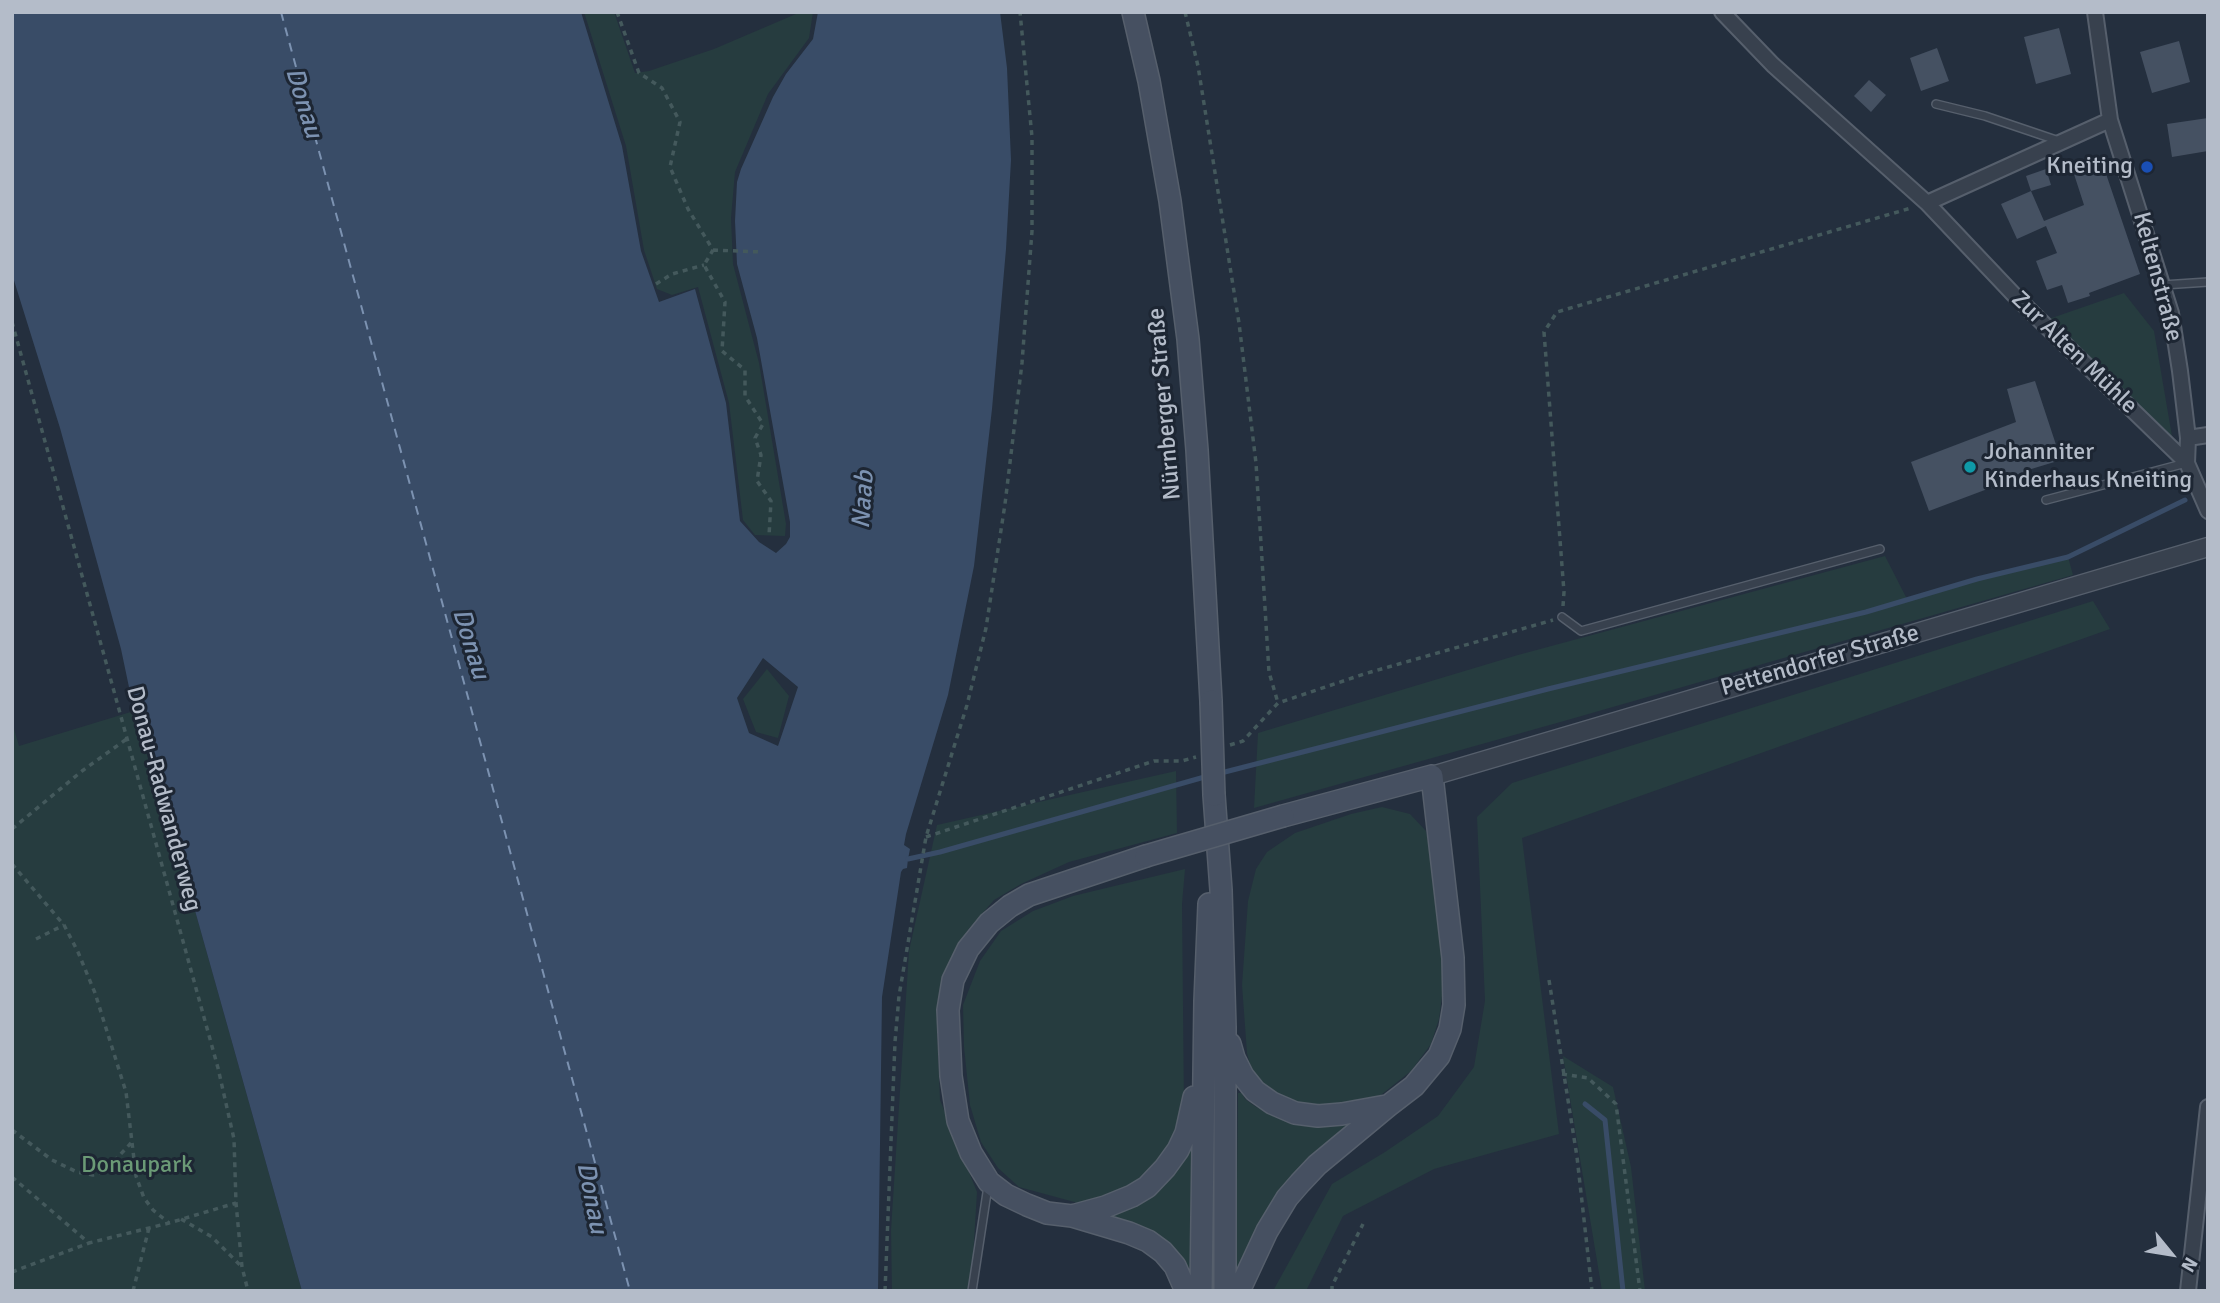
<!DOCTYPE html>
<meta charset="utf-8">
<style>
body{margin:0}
#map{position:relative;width:2220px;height:1303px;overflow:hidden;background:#242f3e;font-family:Signika,sans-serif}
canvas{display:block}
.frame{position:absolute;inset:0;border:14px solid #b4bcc9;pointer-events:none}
.north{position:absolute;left:2136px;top:1219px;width:70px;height:70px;-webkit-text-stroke:5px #1d2633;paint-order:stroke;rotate:120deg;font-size:19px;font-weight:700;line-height:28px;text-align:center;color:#b4bcc9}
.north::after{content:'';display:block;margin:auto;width:24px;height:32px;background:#b4bcc9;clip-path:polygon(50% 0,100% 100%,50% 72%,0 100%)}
</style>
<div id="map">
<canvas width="2220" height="1303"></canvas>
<div class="frame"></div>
<div class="north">N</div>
</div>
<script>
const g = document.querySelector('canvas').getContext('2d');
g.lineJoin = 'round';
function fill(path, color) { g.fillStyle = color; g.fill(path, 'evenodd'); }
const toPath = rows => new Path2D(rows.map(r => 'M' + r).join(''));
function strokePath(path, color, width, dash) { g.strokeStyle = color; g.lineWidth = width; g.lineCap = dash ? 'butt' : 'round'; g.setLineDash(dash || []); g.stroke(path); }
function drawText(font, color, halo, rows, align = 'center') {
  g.font = font + ' Signika,sans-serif'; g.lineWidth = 6; g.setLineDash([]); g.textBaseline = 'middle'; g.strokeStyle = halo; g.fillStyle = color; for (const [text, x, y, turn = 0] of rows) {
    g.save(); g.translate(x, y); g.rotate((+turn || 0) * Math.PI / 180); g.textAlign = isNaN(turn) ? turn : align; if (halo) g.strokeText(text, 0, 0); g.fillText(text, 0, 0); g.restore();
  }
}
const green = toPath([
 [584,12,614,12,635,73,649,71,714,49,796,14,796,12,813,12,809,38,768,94,735,172,731,218,733,264,759,363,786,524,785,536,755,535,743,520,729,403,698,287,672,295,657,289,644,250,626,146],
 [2124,293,2154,331,2173,442,2046,320],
 [1885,556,1907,599,1977,579,2068,557,2073,575,1564,721,1254,808,1258,733,1518,655],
 [2093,601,2110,629,1522,838,1559,1134,1434,1169,1343,1216,1306,1291,1273,1291,1332,1184,1385,1152,1438,1116,1474,1067,1485,1001,1477,817,1512,783],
 [767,669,789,696,778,738,756,732,743,699],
 [134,711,156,772,302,1291,12,1291,12,722,19,746],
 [1176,771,1177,833,1069,862,1021,884,994,900,967,931,945,972,937,1023,940,1100,977,1192,971,1291,892,1291,891,1230,909,951,937,825],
 [1382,807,1410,814,1426,831,1433,865,1444,981,1439,1019,1431,1044,1411,1071,1381,1095,1347,1104,1302,1107,1277,1096,1253,1076,1247,1053,1242,985,1248,901,1256,869,1267,852,1295,833,1351,814],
 [1185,869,1182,904,1184,1109,1176,1135,1155,1165,1135,1185,1108,1197,1078,1203,1019,1187,998,1168,981,1142,970,1105,964,1047,963,1005,980,961,1001,931,1033,911,1073,896],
 [1563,1056,1613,1087,1631,1167,1645,1291,1602,1291],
 [1238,1093,1242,1093,1245,1099,1256,1107,1288,1121,1324,1126,1351,1124,1242,1265,1236,1266],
 [1187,1150,1194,1150,1193,1267,1188,1268,1178,1254,1105,1215]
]);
const water = toPath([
 [12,12,581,12,622,146,641,251,659,302,695,289,726,403,740,521,759,542,776,553,786,544,790,537,790,522,757,338,737,264,735,221,737,182,741,169,773,97,786,74,813,39,818,12,1000,12,1007,68,1011,160,1006,249,992,409,974,566,948,695,906,834,904,845,910,849,908,859,907,868,903,869,901,872,882,997,878,1291,302,1291,156,772,134,711,121,649,60,428,12,274],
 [763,658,798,687,778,746,749,733,737,698]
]);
const stream = toPath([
 [1217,774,1548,689,1866,612,1977,579,2068,557,2185,500],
 [908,859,940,852,1208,776],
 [1585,1104,1605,1120,1623,1291]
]);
const ferry = toPath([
 [281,12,630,1291]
]);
const building = toPath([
 [2059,28,2071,74,2036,84,2024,37],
 [2179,41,2190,82,2152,93,2140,52],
 [1937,48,1949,81,1921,91,1910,58],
 [1869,80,1886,95,1871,112,1854,96],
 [2208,118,2208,151,2172,157,2167,124],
 [2102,162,2140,274,2089,293,2090,296,2068,303,2062,285,2047,290,2036,261,2057,253,2046,226,2017,239,2001,204,2031,191,2044,221,2084,205,2073,171],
 [2046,169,2051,185,2031,191,2026,176],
 [2035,381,2061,460,2028,470,2030,473,1929,511,1911,462,2016,422,2007,389]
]);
const path = toPath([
 [617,12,639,73,662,88,680,122,670,167,688,209,713,250,704,265,725,302,722,351,745,370,745,396,763,424,755,438,761,455,757,481,771,501,769,536],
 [1185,12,1198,66,1239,323,1256,463,1269,672,1278,703],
 [713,250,761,252],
 [656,284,672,274,704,265],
 [12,322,218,1068,234,1139,236,1203,242,1267,248,1291],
 [1563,606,1564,592,1544,332,1557,312,1911,208],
 [1230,745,1243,741,1278,703,1364,674,1553,620],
 [12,829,82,771,128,738],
 [926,837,1154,761,1182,761,1196,757],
 [12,864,64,925,78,952,95,993,126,1092,136,1176,144,1198,153,1210,169,1223],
 [36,939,64,925],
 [1549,980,1577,1157,1592,1291],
 [1562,1074,1588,1078,1616,1104,1640,1291],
 [12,1130,52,1160,77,1172,93,1175,105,1171,131,1143],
 [12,1177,89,1243,169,1223,236,1203],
 [181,1219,212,1237,242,1267],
 [12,1272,89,1243],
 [133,1291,149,1228],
 [885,1291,895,1042,899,996,926,837,967,705,986,628,1005,504,1022,363,1032,231,1032,137,1020,12],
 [1332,1291,1332,1286,1363,1224]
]);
const service = toPath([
 [1936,104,1985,116,2059,141],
 [2163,285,2208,282],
 [2046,500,2186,463],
 [1562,617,1581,631,1880,549],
 [972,1291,988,1186]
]);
const minor = toPath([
 [1722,12,1773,65,1927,203,2016,297,2187,463,2208,511],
 [2095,12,2110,120,2171,313,2180,371,2188,438,2187,463],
 [1927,203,2110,120],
 [2188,438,2208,435],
 [2188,1291,2208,1107]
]);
const tertiary = toPath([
 [1432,776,2208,547]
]);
const secondary = toPath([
 [1133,12,1149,81,1170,201,1188,339,1197,450,1211,701],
 [1214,795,1221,890,1225,1027,1225,1291],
 [1146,856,1029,895,1010,906,989,923,968,949,953,980,948,1010,951,1076,958,1121,971,1153,989,1182,1006,1195,1027,1205,1047,1213,1072,1216,1129,1233,1148,1241,1163,1252,1175,1266,1186,1291],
 [1230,1044,1234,1058,1243,1076,1255,1091,1272,1103,1295,1113,1318,1116,1342,1114,1386,1106],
 [1072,1216,1105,1207,1132,1196,1147,1187,1165,1168,1178,1150,1186,1133,1194,1097],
 [1201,1291,1205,1001,1209,904],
 [1239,1291,1267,1231,1287,1198,1300,1183,1317,1165,1388,1106,1414,1086,1439,1056,1450,1029,1454,1005,1453,958,1432,776,1283,816]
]);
const secondaryBridge = toPath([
 [1211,701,1214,795],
 [1146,856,1283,816]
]);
const markers = [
 [2147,167,7,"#1a4fb4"],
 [1970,467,7,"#0f9aa8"]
];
const poiNames = [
 ["Kneiting",2133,167],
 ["Johanniter",1984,453,"left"],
 ["Kinderhaus Kneiting",1984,481,"left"]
];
const streetNames = [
 ["Keltenstraße",2157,277,75],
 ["Zur Alten Mühle",2074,353,44],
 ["Nürnberger Straße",1165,404,-95],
 ["Pettendorfer Straße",1820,661,-16],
 ["Donau-Radwanderweg",163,799,75]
];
const parkNames = [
 ["Donaupark",137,1166]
];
const waterNames = [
 ["Donau",303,103,73],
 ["Naab",864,500,-86],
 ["Donau",470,644,73],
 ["Donau",591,1198,79]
];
fill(green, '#263c3f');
fill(water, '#394c67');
strokePath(stream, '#394c67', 5);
strokePath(ferry, '#7c92b1', 2, [9, 7]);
fill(building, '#455162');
strokePath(service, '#565f6c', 10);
strokePath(minor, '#565f6c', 18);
strokePath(tertiary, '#565f6c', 21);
strokePath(secondary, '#565f6c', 24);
strokePath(path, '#44595c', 3.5, [5, 5]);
strokePath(service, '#38414e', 7);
strokePath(minor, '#38414e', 14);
strokePath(tertiary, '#38414e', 18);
strokePath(secondary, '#465061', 21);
strokePath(secondaryBridge, '#565f6c', 24, []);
strokePath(secondaryBridge, '#465061', 21);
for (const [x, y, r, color] of markers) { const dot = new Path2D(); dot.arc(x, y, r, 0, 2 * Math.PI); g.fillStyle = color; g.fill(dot); strokePath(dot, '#1d2633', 2.5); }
drawText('24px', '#b4bcc9', '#1d2633', poiNames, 'right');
drawText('24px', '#b4bcc9', '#1d2633', streetNames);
drawText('24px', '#6b9a76', '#1d2633', parkNames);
drawText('italic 26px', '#7c92b1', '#1d2633', waterNames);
</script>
